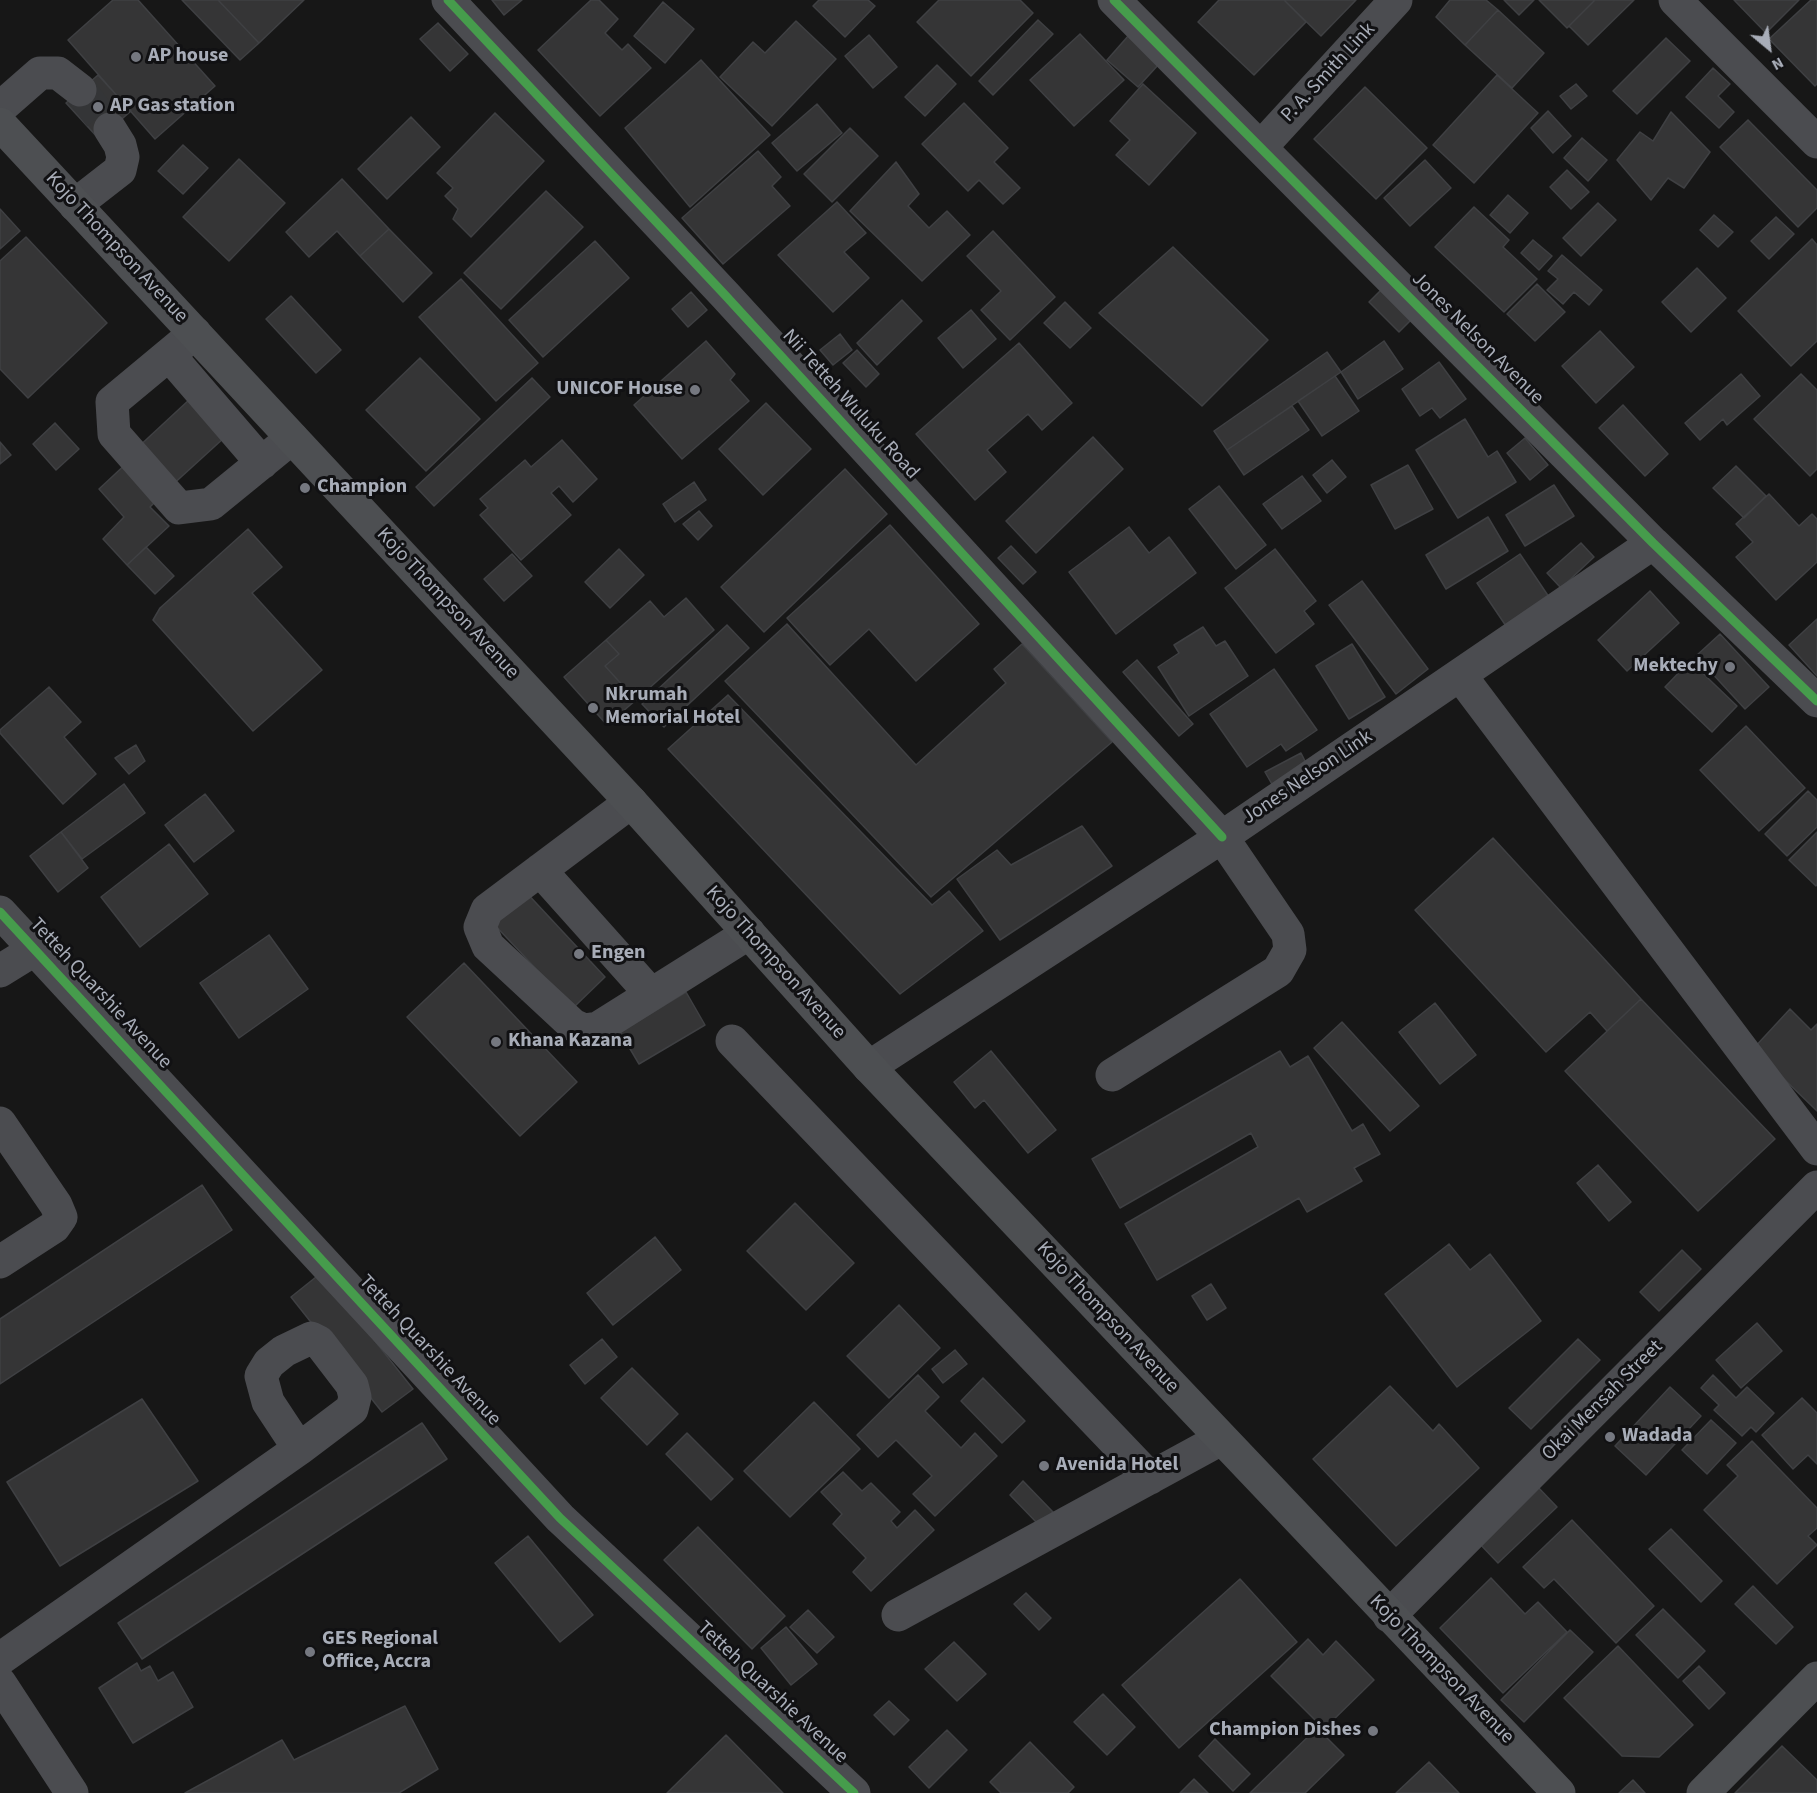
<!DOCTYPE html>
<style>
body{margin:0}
#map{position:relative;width:1817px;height:1793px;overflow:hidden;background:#171717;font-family:"Source Sans 3",sans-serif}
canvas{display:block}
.north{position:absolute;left:1739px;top:18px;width:60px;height:60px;-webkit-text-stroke:4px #111113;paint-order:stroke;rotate:151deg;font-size:16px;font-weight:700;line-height:24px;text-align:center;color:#a8adb8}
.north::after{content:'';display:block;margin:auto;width:21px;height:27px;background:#a8adb8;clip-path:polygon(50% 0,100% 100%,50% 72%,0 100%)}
</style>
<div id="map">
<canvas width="1817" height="1793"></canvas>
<div class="north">N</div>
</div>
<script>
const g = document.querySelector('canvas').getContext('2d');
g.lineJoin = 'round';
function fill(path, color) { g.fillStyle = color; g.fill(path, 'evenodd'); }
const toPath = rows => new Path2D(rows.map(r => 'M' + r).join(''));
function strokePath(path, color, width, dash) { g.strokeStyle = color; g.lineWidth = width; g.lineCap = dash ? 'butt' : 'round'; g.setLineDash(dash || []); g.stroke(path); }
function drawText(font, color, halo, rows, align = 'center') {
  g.font = font + ' "Source Sans 3",sans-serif'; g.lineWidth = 6; g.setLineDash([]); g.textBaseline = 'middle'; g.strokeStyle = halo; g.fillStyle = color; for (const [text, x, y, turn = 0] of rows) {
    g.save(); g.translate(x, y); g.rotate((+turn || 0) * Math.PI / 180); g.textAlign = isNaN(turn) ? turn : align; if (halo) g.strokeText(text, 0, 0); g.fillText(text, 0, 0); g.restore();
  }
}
const building = toPath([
 [113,0,138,0,215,86,155,139,68,40,113,0],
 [182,0,218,0,259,43,240,60,182,0],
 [218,0,304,0,259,43,218,0],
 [492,0,522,0,504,15,492,0],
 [591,0,599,0,618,19,605,33,622,50,628,44,651,68,600,116,538,50,591,0],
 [819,0,868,0,875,6,845,37,813,6,819,0],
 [939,0,1020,0,1033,13,971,76,917,22,939,0],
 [1219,0,1284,0,1306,22,1254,75,1198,22,1219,0],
 [1284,0,1356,0,1321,36,1284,0],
 [1450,0,1486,0,1498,10,1465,45,1436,17,1450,0],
 [1504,0,1534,0,1519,15,1504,0],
 [1539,0,1595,0,1567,28,1539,0],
 [1595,0,1634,0,1588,45,1569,26,1595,0],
 [1734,0,1799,0,1766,33,1734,0],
 [1811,0,1817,0,1817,84,1815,86,1769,39,1811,0],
 [663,2,694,29,665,63,634,36,663,2],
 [1498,10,1544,53,1512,88,1465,45,1498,10],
 [1038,20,1053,34,993,95,979,81,1038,20],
 [796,21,836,59,772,126,720,77,753,42,765,53,796,21],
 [438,23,468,54,450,71,420,39,438,23],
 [1080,34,1124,80,1074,126,1030,80,1080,34],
 [869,35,897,67,873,88,845,56,869,35],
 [1129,35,1160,63,1138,87,1107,60,1129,35],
 [1666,38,1690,61,1637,114,1613,91,1666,38],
 [701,60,770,135,690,207,625,128,701,60],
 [937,65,956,84,925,116,905,97,937,65],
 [1713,68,1730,84,1718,96,1734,112,1719,128,1686,97,1713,68],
 [98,75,131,111,99,139,66,103,98,75],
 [1497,75,1538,113,1474,183,1433,145,1497,75],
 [1143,84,1196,133,1149,185,1116,155,1130,140,1110,121,1143,84],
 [1576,84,1587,96,1571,109,1560,96,1576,84],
 [1365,87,1427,148,1376,199,1314,139,1365,87],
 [964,103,1008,148,994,162,1020,188,1003,204,979,180,968,191,922,144,964,103],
 [817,104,842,133,797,171,772,143,817,104],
 [1548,111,1571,136,1553,153,1531,128,1548,111],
 [1671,112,1710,152,1684,188,1668,178,1651,200,1617,160,1640,132,1653,141,1671,112],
 [495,113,544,161,471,237,453,219,458,209,445,196,453,188,437,173,495,113],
 [411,117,440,147,387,199,358,169,411,117],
 [1748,120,1817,190,1817,208,1798,227,1720,147,1748,120],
 [850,128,878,156,832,202,804,174,850,128],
 [1582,138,1607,160,1588,181,1564,158,1582,138],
 [183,145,208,168,183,194,158,171,183,145],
 [758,151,781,177,772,186,790,206,723,264,682,218,758,151],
 [239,159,285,203,229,261,183,217,239,159],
 [1425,160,1451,188,1410,226,1384,198,1425,160],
 [896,162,919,194,908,206,929,228,947,211,970,235,922,281,850,211,896,162],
 [1567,170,1589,192,1571,209,1550,187,1567,170],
 [342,179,389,229,360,256,337,231,309,257,286,232,342,179],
 [546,191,583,227,501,309,464,273,546,191],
 [1508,195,1528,213,1510,233,1490,215,1508,195],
 [837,202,866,233,844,252,869,278,833,312,778,255,837,202],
 [1598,203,1616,220,1581,256,1563,238,1598,203],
 [1474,207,1509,240,1503,247,1537,279,1504,312,1435,247,1474,207],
 [0,209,20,231,0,249,0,209],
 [1714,215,1733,232,1718,247,1700,230,1714,215],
 [1776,217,1794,234,1769,259,1751,241,1776,217],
 [389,229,432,273,403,302,360,256,389,229],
 [993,231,1055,297,1010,340,981,310,1001,291,967,256,993,231],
 [26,237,107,323,28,398,0,369,0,261,26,237],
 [1812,239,1817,245,1817,341,1791,366,1738,311,1812,239],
 [1533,240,1552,256,1539,270,1521,253,1533,240],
 [595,241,629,278,543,357,509,320,595,241],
 [1173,247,1268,340,1202,406,1099,313,1173,247],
 [1562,255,1602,290,1589,305,1574,292,1563,304,1547,290,1558,279,1548,271,1562,255],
 [1697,268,1726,298,1691,332,1662,302,1697,268],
 [461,279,538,363,496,401,419,317,461,279],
 [1537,284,1565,312,1535,341,1507,314,1537,284],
 [1384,287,1414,317,1399,332,1369,302,1384,287],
 [691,292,707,310,688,327,672,309,691,292],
 [291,296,341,350,316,373,266,319,291,296],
 [902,300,922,321,877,365,857,343,902,300],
 [1065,302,1091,328,1070,348,1044,323,1065,302],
 [971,310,996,339,963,368,938,338,971,310],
 [1600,331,1634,367,1596,403,1562,366,1600,331],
 [840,334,852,350,833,365,820,350,840,334],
 [706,341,735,374,730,380,749,401,682,459,634,405,706,341],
 [1384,341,1403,369,1358,399,1341,372,1384,341],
 [1019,343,1072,403,1042,430,1028,414,987,450,1006,472,975,500,916,434,1019,343],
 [857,350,879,374,866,387,843,363,857,350],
 [1327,352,1341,372,1227,450,1214,431,1327,352],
 [420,358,480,419,426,471,366,410,420,358],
 [1439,362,1466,399,1440,418,1432,408,1420,416,1402,389,1439,362],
 [1741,374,1760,396,1727,425,1723,419,1700,440,1685,423,1741,374],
 [1801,374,1817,390,1817,469,1810,476,1754,419,1801,374],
 [1335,376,1359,411,1322,436,1298,401,1335,376],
 [532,378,550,397,434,506,416,487,532,378],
 [190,399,225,437,169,488,135,450,190,399],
 [766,403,811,449,763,495,719,449,766,403],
 [1623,405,1668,454,1645,476,1599,428,1623,405],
 [1292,406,1309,430,1244,475,1227,450,1292,406],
 [1465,419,1488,457,1497,451,1516,482,1458,518,1416,450,1465,419],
 [55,423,79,449,56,470,33,444,55,423],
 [1093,437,1123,469,1036,553,1006,521,1093,437],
 [1525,438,1548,465,1530,480,1507,453,1525,438],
 [562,440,597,479,573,502,559,486,551,493,571,515,521,560,480,515,488,508,480,499,525,460,531,467,562,440],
 [0,442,11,455,0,464,0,442],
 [1332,460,1346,477,1327,493,1313,475,1332,460],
 [129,461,161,496,150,507,169,526,127,565,103,539,124,517,99,489,129,461],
 [1408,465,1433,509,1395,529,1371,485,1408,465],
 [1736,466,1766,496,1744,518,1713,488,1736,466],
 [845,469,887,514,764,632,721,587,845,469],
 [1302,476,1321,501,1282,529,1263,504,1302,476],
 [694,482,706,500,675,522,663,504,694,482],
 [1554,485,1574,516,1525,546,1506,515,1554,485],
 [1219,486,1266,545,1236,569,1189,509,1219,486],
 [1769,494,1799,526,1812,514,1817,519,1817,562,1776,600,1736,557,1753,542,1736,524,1769,494],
 [699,511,712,526,698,540,683,524,699,511],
 [1488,517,1508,551,1446,589,1426,555,1488,517],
 [890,525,979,624,916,681,869,629,830,665,787,618,890,525],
 [1129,527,1149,553,1169,537,1196,573,1116,634,1069,572,1129,527],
 [248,529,282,567,252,593,322,670,253,731,153,620,160,608,248,529],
 [1581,543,1594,557,1561,588,1547,573,1581,543],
 [1011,546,1036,572,1023,584,998,558,1011,546],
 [146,547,174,576,155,594,127,565,146,547],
 [619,549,644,575,610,608,585,582,619,549],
 [1275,549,1316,601,1304,611,1314,624,1276,653,1225,588,1275,549],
 [512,554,532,576,504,601,484,579,512,554],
 [1520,554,1549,597,1506,626,1477,583,1520,554],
 [1362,581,1428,669,1396,694,1329,605,1362,581],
 [1650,591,1679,623,1627,671,1598,640,1650,591],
 [686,598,714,630,636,700,605,666,619,654,606,640,650,601,664,617,686,598],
 [1817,619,1817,676,1789,645,1817,619],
 [787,624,916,765,1006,683,994,669,1022,644,1112,742,931,897,725,681,787,624],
 [727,625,749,648,664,727,642,704,727,625],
 [1203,627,1216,646,1225,641,1248,676,1189,716,1158,667,1179,653,1174,645,1203,627],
 [1720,634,1769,687,1745,709,1696,656,1720,634],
 [606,640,619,654,605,666,636,700,607,725,564,677,606,640],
 [1352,644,1385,697,1349,719,1316,666,1352,644],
 [1137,660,1193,724,1179,736,1123,672,1137,660],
 [1690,661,1737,706,1712,732,1665,687,1690,661],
 [1274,669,1317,730,1286,751,1281,744,1247,767,1210,714,1274,669],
 [49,687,81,722,64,737,96,774,63,804,0,733,0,730,49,687],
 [728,695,932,905,949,891,983,931,900,994,668,749,728,695],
 [1746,726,1805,788,1759,831,1700,770,1746,726],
 [136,745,145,761,129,774,115,758,136,745],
 [1301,753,1308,767,1273,786,1265,772,1301,753],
 [124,784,145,813,82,859,61,832,124,784],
 [1808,791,1817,800,1817,827,1787,856,1765,834,1808,791],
 [205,794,234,831,194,862,165,825,205,794],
 [1082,826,1112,866,1000,940,957,879,997,850,1011,865,1082,826],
 [61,832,88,868,58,892,30,856,61,832],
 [1817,832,1817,884,1816,886,1789,860,1817,832],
 [1493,838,1641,999,1607,1031,1590,1012,1546,1052,1415,910,1493,838],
 [169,844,208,894,140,947,101,897,169,844],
 [523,889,605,977,573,1008,490,920,523,889],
 [269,935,308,989,239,1038,200,983,269,935],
 [464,963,577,1082,520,1136,407,1017,464,963],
 [686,992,705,1025,639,1064,620,1032,686,992],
 [1641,999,1775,1139,1698,1211,1565,1071,1641,999],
 [1435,1003,1476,1055,1440,1084,1399,1032,1435,1003],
 [1790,1009,1811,1030,1817,1024,1817,1111,1753,1049,1790,1009],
 [1342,1022,1419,1106,1390,1131,1314,1048,1342,1022],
 [991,1051,1056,1130,1028,1153,984,1100,975,1108,954,1082,991,1051],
 [1280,1051,1290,1067,1308,1056,1352,1131,1363,1124,1380,1154,1354,1168,1362,1181,1307,1212,1299,1198,1157,1280,1125,1224,1258,1147,1251,1133,1120,1208,1092,1159,1280,1051],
 [1598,1165,1631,1202,1609,1221,1577,1183,1598,1165],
 [202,1185,232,1230,0,1384,0,1319,202,1185],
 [795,1203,854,1263,806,1310,747,1251,795,1203],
 [655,1237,681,1270,613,1325,587,1293,655,1237],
 [1449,1244,1470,1270,1490,1254,1541,1321,1457,1387,1385,1294,1449,1244],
 [1682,1250,1701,1269,1659,1311,1640,1292,1682,1250],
 [321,1273,413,1389,382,1412,291,1297,321,1273],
 [1211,1284,1226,1308,1207,1320,1192,1296,1211,1284],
 [899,1305,940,1348,889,1398,847,1356,899,1305],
 [1757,1323,1782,1351,1741,1388,1716,1360,1757,1323],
 [602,1339,617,1357,585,1384,570,1365,602,1339],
 [1578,1339,1600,1360,1531,1429,1509,1408,1578,1339],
 [955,1350,967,1364,943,1383,932,1369,955,1350],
 [632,1368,678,1414,647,1445,601,1398,632,1368],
 [918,1375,939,1397,925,1411,961,1448,975,1433,997,1456,935,1516,913,1494,932,1476,896,1440,878,1457,857,1435,918,1375],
 [1713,1375,1736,1398,1747,1387,1774,1413,1756,1432,1751,1427,1742,1436,1714,1410,1719,1405,1701,1388,1713,1375],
 [983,1378,1025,1421,1002,1443,961,1401,983,1378],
 [1390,1386,1433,1431,1439,1424,1479,1468,1396,1546,1313,1459,1390,1386],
 [1670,1387,1701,1416,1646,1475,1615,1446,1670,1387],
 [1802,1398,1817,1413,1817,1464,1808,1455,1793,1469,1762,1435,1802,1398],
 [142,1399,198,1481,60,1566,7,1482,142,1399],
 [814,1402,860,1449,790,1517,744,1471,814,1402],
 [1711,1420,1736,1443,1707,1474,1682,1450,1711,1420],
 [422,1423,447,1459,142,1659,118,1623,422,1423],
 [687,1433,733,1479,711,1500,666,1454,687,1433],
 [1752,1441,1817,1508,1817,1528,1808,1536,1817,1545,1777,1584,1704,1510,1738,1476,1727,1465,1752,1441],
 [843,1472,862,1491,871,1483,900,1512,891,1521,897,1528,915,1510,934,1530,871,1591,853,1572,866,1558,833,1524,842,1514,821,1492,843,1472],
 [1023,1481,1053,1512,1039,1525,1010,1495,1023,1481],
 [1535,1484,1557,1507,1498,1563,1476,1540,1535,1484],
 [1572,1520,1654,1606,1616,1643,1554,1579,1544,1588,1523,1567,1572,1520],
 [698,1527,785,1616,752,1649,664,1560,698,1527],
 [1671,1529,1722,1581,1701,1602,1649,1549,1671,1529],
 [528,1536,593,1615,560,1642,495,1563,528,1536],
 [1491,1578,1525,1614,1538,1602,1567,1632,1503,1693,1440,1628,1491,1578],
 [1240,1579,1297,1642,1179,1748,1122,1685,1240,1579],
 [1753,1586,1793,1627,1776,1644,1735,1604,1753,1586],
 [1026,1593,1051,1618,1039,1630,1014,1604,1026,1593],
 [1663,1609,1705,1651,1678,1678,1636,1635,1663,1609],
 [808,1610,834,1637,817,1653,790,1627,808,1610],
 [786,1627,817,1664,791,1685,761,1648,786,1627],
 [1570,1630,1593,1652,1524,1722,1501,1700,1570,1630],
 [1308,1639,1323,1655,1336,1641,1374,1680,1324,1729,1271,1676,1308,1639],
 [954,1642,986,1674,957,1701,925,1669,954,1642],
 [1618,1646,1693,1725,1659,1757,1622,1756,1564,1698,1618,1646],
 [137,1663,141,1671,150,1666,158,1681,173,1672,193,1707,133,1743,99,1688,137,1663],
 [1699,1666,1725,1693,1709,1709,1683,1681,1699,1666],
 [1103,1694,1135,1727,1107,1755,1074,1722,1103,1694],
 [889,1701,909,1720,894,1735,874,1715,889,1701],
 [405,1706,438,1769,399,1793,185,1793,282,1740,294,1760,405,1706],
 [1317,1728,1344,1755,1305,1793,1250,1793,1317,1728],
 [947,1730,967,1750,929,1788,909,1767,947,1730],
 [726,1735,783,1793,667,1793,726,1735],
 [1215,1739,1250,1774,1233,1791,1199,1756,1215,1739],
 [1030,1742,1074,1787,1068,1793,1001,1793,990,1782,1030,1742],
 [1782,1746,1817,1780,1817,1793,1735,1793,1782,1746],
 [1429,1762,1459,1793,1396,1793,1429,1762],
 [1194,1779,1208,1793,1180,1793,1194,1779],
 [1633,1780,1645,1793,1619,1793,1633,1780]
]);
const minorTunnel = toPath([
 [80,90,110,129]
]);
const minor = toPath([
 [448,0,725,295,1222,837,1288,934,1290,950,1278,971,1112,1075],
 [1114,0,1653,543,1817,701],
 [1675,0,1817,142],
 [0,108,40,73,58,73,80,90],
 [1261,147,1396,0],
 [75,205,120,170,123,157,120,145,110,129],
 [195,333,112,402,114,434,179,508,211,504,292,438],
 [169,355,262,463],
 [1460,675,1817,1149],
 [631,802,487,910,480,927,488,946,573,1025,584,1030,598,1028,749,933],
 [540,870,651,994],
 [0,912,560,1518,854,1793],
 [0,971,34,950],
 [732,1041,1150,1478],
 [869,1067,1222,837,1653,543],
 [0,1123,56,1205,61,1217,54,1227,0,1262],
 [898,1615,1221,1439],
 [1389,1616,1817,1187],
 [0,1659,299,1449,352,1409,355,1397,352,1385,319,1342,311,1338,284,1351,269,1363,261,1376,268,1402,299,1449],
 [0,1683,72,1793]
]);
const major = toPath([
 [0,124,631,802,869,1067,1559,1793],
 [1703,1793,1817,1678]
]);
const cycleway = toPath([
 [448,0,725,295,1222,837],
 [1114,0,1653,543,1817,701],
 [0,912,560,1518,854,1793]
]);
const markers = [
 [136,57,6,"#757880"],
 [98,107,6,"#757880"],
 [695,390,6,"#757880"],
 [305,488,6,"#757880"],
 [1730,667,6,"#757880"],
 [593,708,6,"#757880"],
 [579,954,6,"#757880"],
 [496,1042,6,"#757880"],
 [1610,1437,6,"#757880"],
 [1044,1466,6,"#757880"],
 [310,1652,6,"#757880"],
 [1373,1731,6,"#757880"]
];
const poiNames = [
 ["AP house",148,57],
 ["AP Gas station",110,107],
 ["UNICOF House",683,390,"right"],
 ["Champion",317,488],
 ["Mektechy",1718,667,"right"],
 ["Nkrumah",605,696],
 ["Memorial Hotel",605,719],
 ["Engen",591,954],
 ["Khana Kazana",508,1042],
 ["Wadada",1622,1437],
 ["Avenida Hotel",1056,1466],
 ["GES Regional",322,1640],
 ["Office, Accra",322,1663],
 ["Champion Dishes",1361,1731,"right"]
];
const streetNames = [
 ["P. A. Smith Link",1329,73,-47],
 ["Kojo Thompson Avenue",116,248,47],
 ["Jones Nelson Avenue",1477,339,45],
 ["Nii Tetteh Wuluku Road",850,405,48],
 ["Kojo Thompson Avenue",447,604,47],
 ["Jones Nelson Link",1308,778,-34],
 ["Kojo Thompson Avenue",775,963,48],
 ["Tetteh Quarshie Avenue",100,994,47],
 ["Kojo Thompson Avenue",1107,1318,47],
 ["Tetteh Quarshie Avenue",429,1351,47],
 ["Okai Mensah Street",1603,1401,-45],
 ["Kojo Thompson Avenue",1441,1670,46],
 ["Tetteh Quarshie Avenue",772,1693,43]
];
fill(building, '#353536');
strokePath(building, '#3f4043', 1.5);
strokePath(minorTunnel, '#343537', 33, [33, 16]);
strokePath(minor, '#4b4c50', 33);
strokePath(major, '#4d4f52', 33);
strokePath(cycleway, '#469c4c', 9);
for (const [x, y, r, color] of markers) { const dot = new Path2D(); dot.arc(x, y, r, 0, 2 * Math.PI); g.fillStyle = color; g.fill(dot); strokePath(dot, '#111113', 2); }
drawText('bold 20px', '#a8adb8', '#111113', poiNames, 'left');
drawText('20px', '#a8adb8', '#111113', streetNames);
</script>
